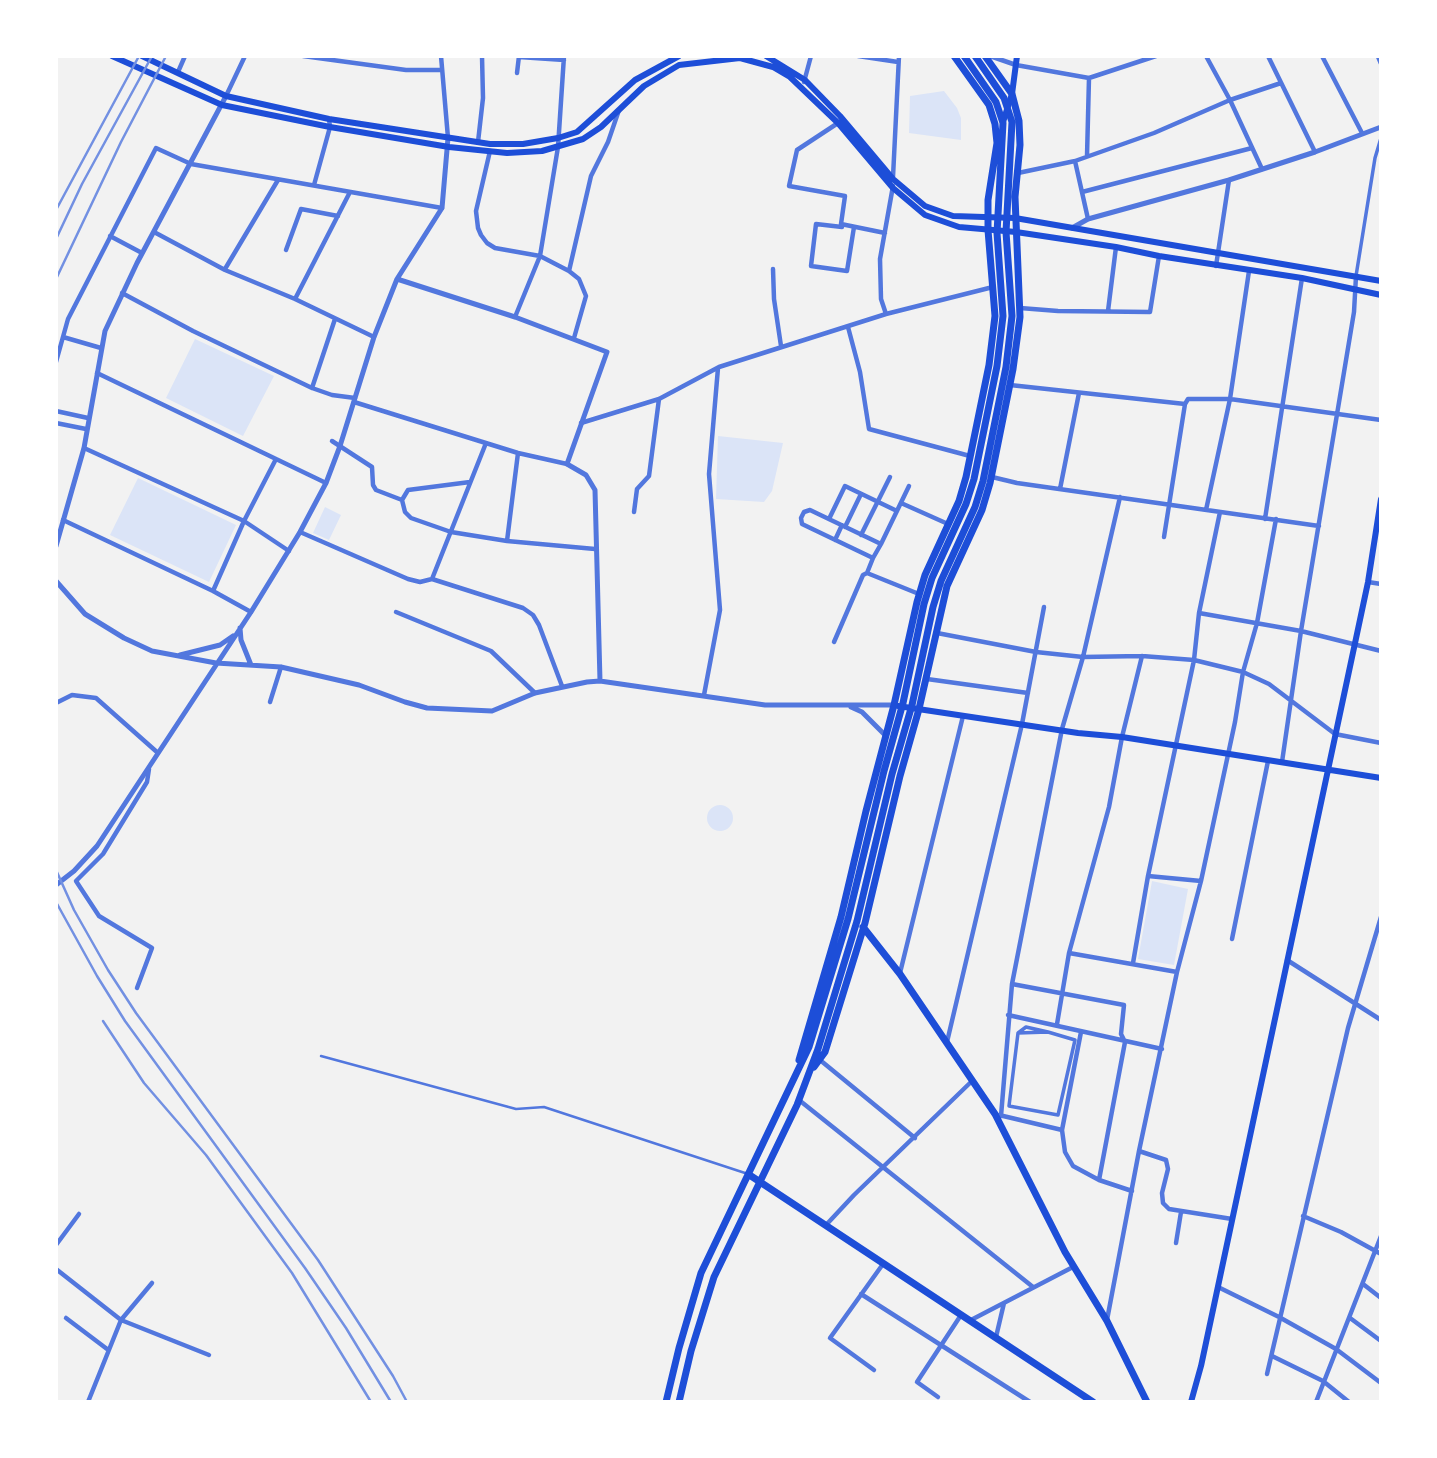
<!DOCTYPE html>
<style>
body{margin:0}
#map{position:relative;width:1437px;height:1458px;overflow:hidden;background:#f2f2f2;font-family:Montserrat,sans-serif}
canvas{display:block}
.frame{position:absolute;inset:0;border:58px solid #fff;pointer-events:none}
</style>
<div id="map">
<canvas width="1437" height="1458"></canvas>
<div class="frame"></div>
</div>
<script>
const g = document.querySelector('canvas').getContext('2d');
g.lineJoin = 'round';
function fill(path, color) { g.fillStyle = color; g.fill(path, 'evenodd'); }
const toPath = rows => new Path2D(rows.map(r => 'M' + r).join(''));
function strokePath(path, color, width, dash) { g.strokeStyle = color; g.lineWidth = width; g.lineCap = dash ? 'butt' : 'round'; g.setLineDash(dash || []); g.stroke(path); }
const green = toPath([
 [944,91,957,108,961,118,961,140,909,133,910,96],
 [195,339,274,376,243,436,166,398],
 [718,436,783,443,772,491,764,502,716,499],
 [138,478,236,525,209,582,110,535],
 [325,507,341,515,329,540,313,533],
 '707 818a13 13 0 1 1 26 0a13 13 0 1 1-26 0Z',
 [1152,881,1188,889,1174,965,1138,959]
]);
const service = toPath([
 [321,1056,516,1109,544,1107,745,1173]
]);
const pedestrian = toPath([
 [1356,276,1375,158,1381,138],
 [1018,1033,1026,1027,1048,1032,1075,1040,1058,1115,1009,1106,1018,1033,1048,1032]
]);
const minor = toPath([
 [303,56,406,70,442,70],
 [441,56,448,138],
 [858,56,898,62],
 [1206,56,1230,100,1262,169],
 [1268,56,1315,152],
 [1322,56,1362,133],
 [519,57,564,60],
 [1016,65,1089,78,1156,56],
 [178,72,185,56],
 [517,73,519,56],
 [804,82,811,56],
 [226,96,245,56],
 [838,123,797,150,789,186,845,196,841,224,885,233],
 [478,142,483,98,482,56],
 [490,151,476,211,478,228,481,235,487,243,495,248,540,256,569,271],
 [1087,156,1089,78],
 [1075,161,1088,219],
 [1018,173,1075,161,1154,133,1230,100,1281,83],
 [893,177,899,56],
 [314,185,330,127,329,119],
 [1082,192,1252,148],
 [842,227,816,224,811,266,847,271,854,227],
 [154,232,225,270,295,299,374,337],
 [110,236,142,253],
 [286,250,301,209,338,216],
 [1216,266,1229,180],
 [225,269,278,180],
 [773,269,774,299,781,346],
 [122,293,193,331,312,388,332,395,355,398],
 [295,299,350,192],
 [1020,308,1058,311,1150,312,1159,256],
 [1108,311,1116,247],
 [886,314,881,299,880,259,893,186],
 [515,317,540,256,558,147,564,56],
 [848,327,860,372,869,429,970,456],
 [63,337,101,348],
 [574,338,586,296,579,279,569,271,591,176,608,142,619,110],
 [56,362,68,319,156,148,191,164,442,208],
 [97,373,326,483],
 [1010,385,1185,404,1188,399,1230,399,1381,420],
 [312,388,335,319],
 [354,402,518,453,567,464],
 [56,411,88,418],
 [56,423,86,429],
 [581,423,659,399,719,367,886,314,993,287],
 [332,441,372,467,373,485,376,490,402,500,405,512,411,518,451,532,507,541,595,549],
 [84,448,244,521,289,551],
 [992,477,1017,483,1319,526],
 [1060,489,1079,393],
 [402,500,408,490,470,482],
 [901,503,948,524],
 [1206,510,1230,399,1249,271],
 [634,512,637,489,649,476,659,399],
 [829,519,845,486,897,511],
 [1265,519,1302,278],
 [63,520,213,591,251,612],
 [845,527,861,494],
 [300,532,408,579,420,582,432,579,523,608,533,615,539,625,562,686],
 [861,535,890,477],
 [1164,537,1185,404],
 [835,540,842,525],
 [507,541,518,453],
 [881,544,810,510,804,512,801,518,802,524,873,558,881,544,909,486],
 [867,573,873,558],
 [432,579,486,443],
 [1368,582,1381,584],
 [213,591,244,521,276,459],
 [396,612,491,651,535,693],
 [1199,613,1301,631,1381,651],
 [937,633,1036,652,1083,657,1142,656,1194,660,1243,672,1269,684,1335,734,1381,743],
 [834,642,863,575,867,573,919,594],
 [927,679,1028,693],
 [704,695,720,610,709,474,718,368],
 [270,702,281,667],
 [56,703,72,695,96,698,158,753],
 [1282,762,1301,631,1354,312,1356,276],
 [1148,876,1201,881],
 [1232,939,1268,761],
 [1069,953,1177,972],
 [1287,960,1381,1020],
 [1133,963,1148,876,1194,660,1199,613,1220,512],
 [900,973,963,716],
 [1012,984,1124,1005,1121,1034,1125,1042,1099,1180],
 [137,988,152,948,99,916,76,881,103,854,147,782,149,769],
 [1008,1015,1162,1049],
 [1057,1024,1069,953,1109,807,1122,737,1142,656],
 [947,1042,1022,724,1044,607],
 [820,1060,915,1138],
 [799,1100,1033,1287],
 [999,1115,1062,1130,1065,1152,1073,1166,1099,1180,1132,1191],
 [1001,1116,1012,984,1062,729,1083,657,1120,497],
 [1062,1130,1081,1032],
 [1139,1151,1166,1160,1168,1169,1162,1193,1163,1203,1169,1209,1232,1219],
 [1303,1216,1341,1232,1381,1254],
 [826,1225,854,1195,971,1082],
 [1176,1243,1181,1212],
 [56,1245,79,1214],
 [56,1269,121,1320,209,1355],
 [1363,1284,1381,1298],
 [1218,1287,1279,1317,1336,1349,1381,1383],
 [861,1294,1030,1402],
 [66,1318,107,1349],
 [1350,1318,1381,1341],
 [971,1320,1073,1267],
 [1107,1320,1139,1151,1177,972,1201,881,1235,722,1243,672,1257,623,1276,519],
 [996,1337,1004,1303],
 [1272,1356,1323,1381,1349,1402],
 [874,1370,830,1338,883,1264],
 [1267,1374,1348,1028,1381,917],
 [938,1397,917,1382,961,1315],
 [88,1402,121,1320,152,1283],
 [1316,1402,1381,1236]
]);
const tertiary = toPath([
 [990,56,1016,65],
 [1378,56,1381,63],
 [1072,228,1088,219,1229,180,1315,152,1381,127],
 [397,279,515,317,607,352,567,464,586,475,595,490,600,681],
 [56,546,84,448,105,331,137,263,226,96],
 [56,581,85,614,124,638,152,651,216,663,281,667,359,685,405,702,427,708,492,711,535,693,587,682,600,681,765,705,894,705],
 [240,628,241,640,251,665],
 [180,655,220,645,233,636],
 [851,707,862,712,886,736],
 [56,885,74,871,97,846,251,612,300,532,326,483,340,446,374,337,397,279,442,208,448,138]
]);
const secondary = toPath([
 [112,56,222,105,330,127,449,147,507,153,542,151,583,139,601,127,644,86,679,65,740,58,773,67,790,77,838,123,893,188,925,215,959,227,1016,232,1116,247,1159,256,1302,278,1381,295],
 [142,56,226,96,329,119,490,144,523,144,558,138,577,132,635,80,679,56],
 [766,56,805,80,840,116,893,179,925,206,953,216,1015,218,1381,281],
 [1003,122,1012,94,1017,56],
 [898,706,1078,733,1122,737,1381,778],
 [1191,1402,1201,1366,1368,582,1381,499]
]);
const primary = toPath([
 [863,927,900,974,995,1114,1065,1252,1107,1321,1147,1402],
 [799,1060,841,917,866,811,894,705,917,602,925,575,959,501,966,477,989,365,995,316,988,230,988,200,997,143,995,124,989,105,954,56],
 [814,1067,825,1052,865,923,900,776,919,709,947,586,982,510,990,483,1013,369,1020,317,1015,197,1020,145,1019,121,1012,94,985,56],
 [748,1174,1093,1402],
 [666,1402,679,1348,701,1273,809,1047,848,919,884,771,903,703,924,604,932,578,966,504,974,479,997,366,1003,316,997,233,1003,123,996,102,964,56],
 [679,1402,691,1351,714,1277,797,1105,818,1049,857,921,892,774,912,705,933,607,941,581,975,507,983,481,1006,367,1012,316,1006,232,1012,122,1004,98,975,56]
]);
const rail = toPath([
 [56,210,139,56],
 [56,239,82,184,152,56],
 [56,279,121,142,166,56],
 [56,870,74,910,108,970,136,1013,318,1260,393,1376,407,1402],
 [56,902,97,976,125,1021,305,1268,346,1328,391,1402],
 [103,1021,144,1083,206,1155,292,1273,371,1402]
]);
fill(green, '#dbe4f7');
strokePath(service, '#5277de', 2.5);
strokePath(pedestrian, '#5277de', 3.5);
strokePath(minor, '#5277de', 4.5);
strokePath(tertiary, '#5277de', 5);
strokePath(secondary, '#1d4ed8', 6);
strokePath(primary, '#1d4ed8', 7);
strokePath(rail, '#7290e2', 2.5);
</script>
